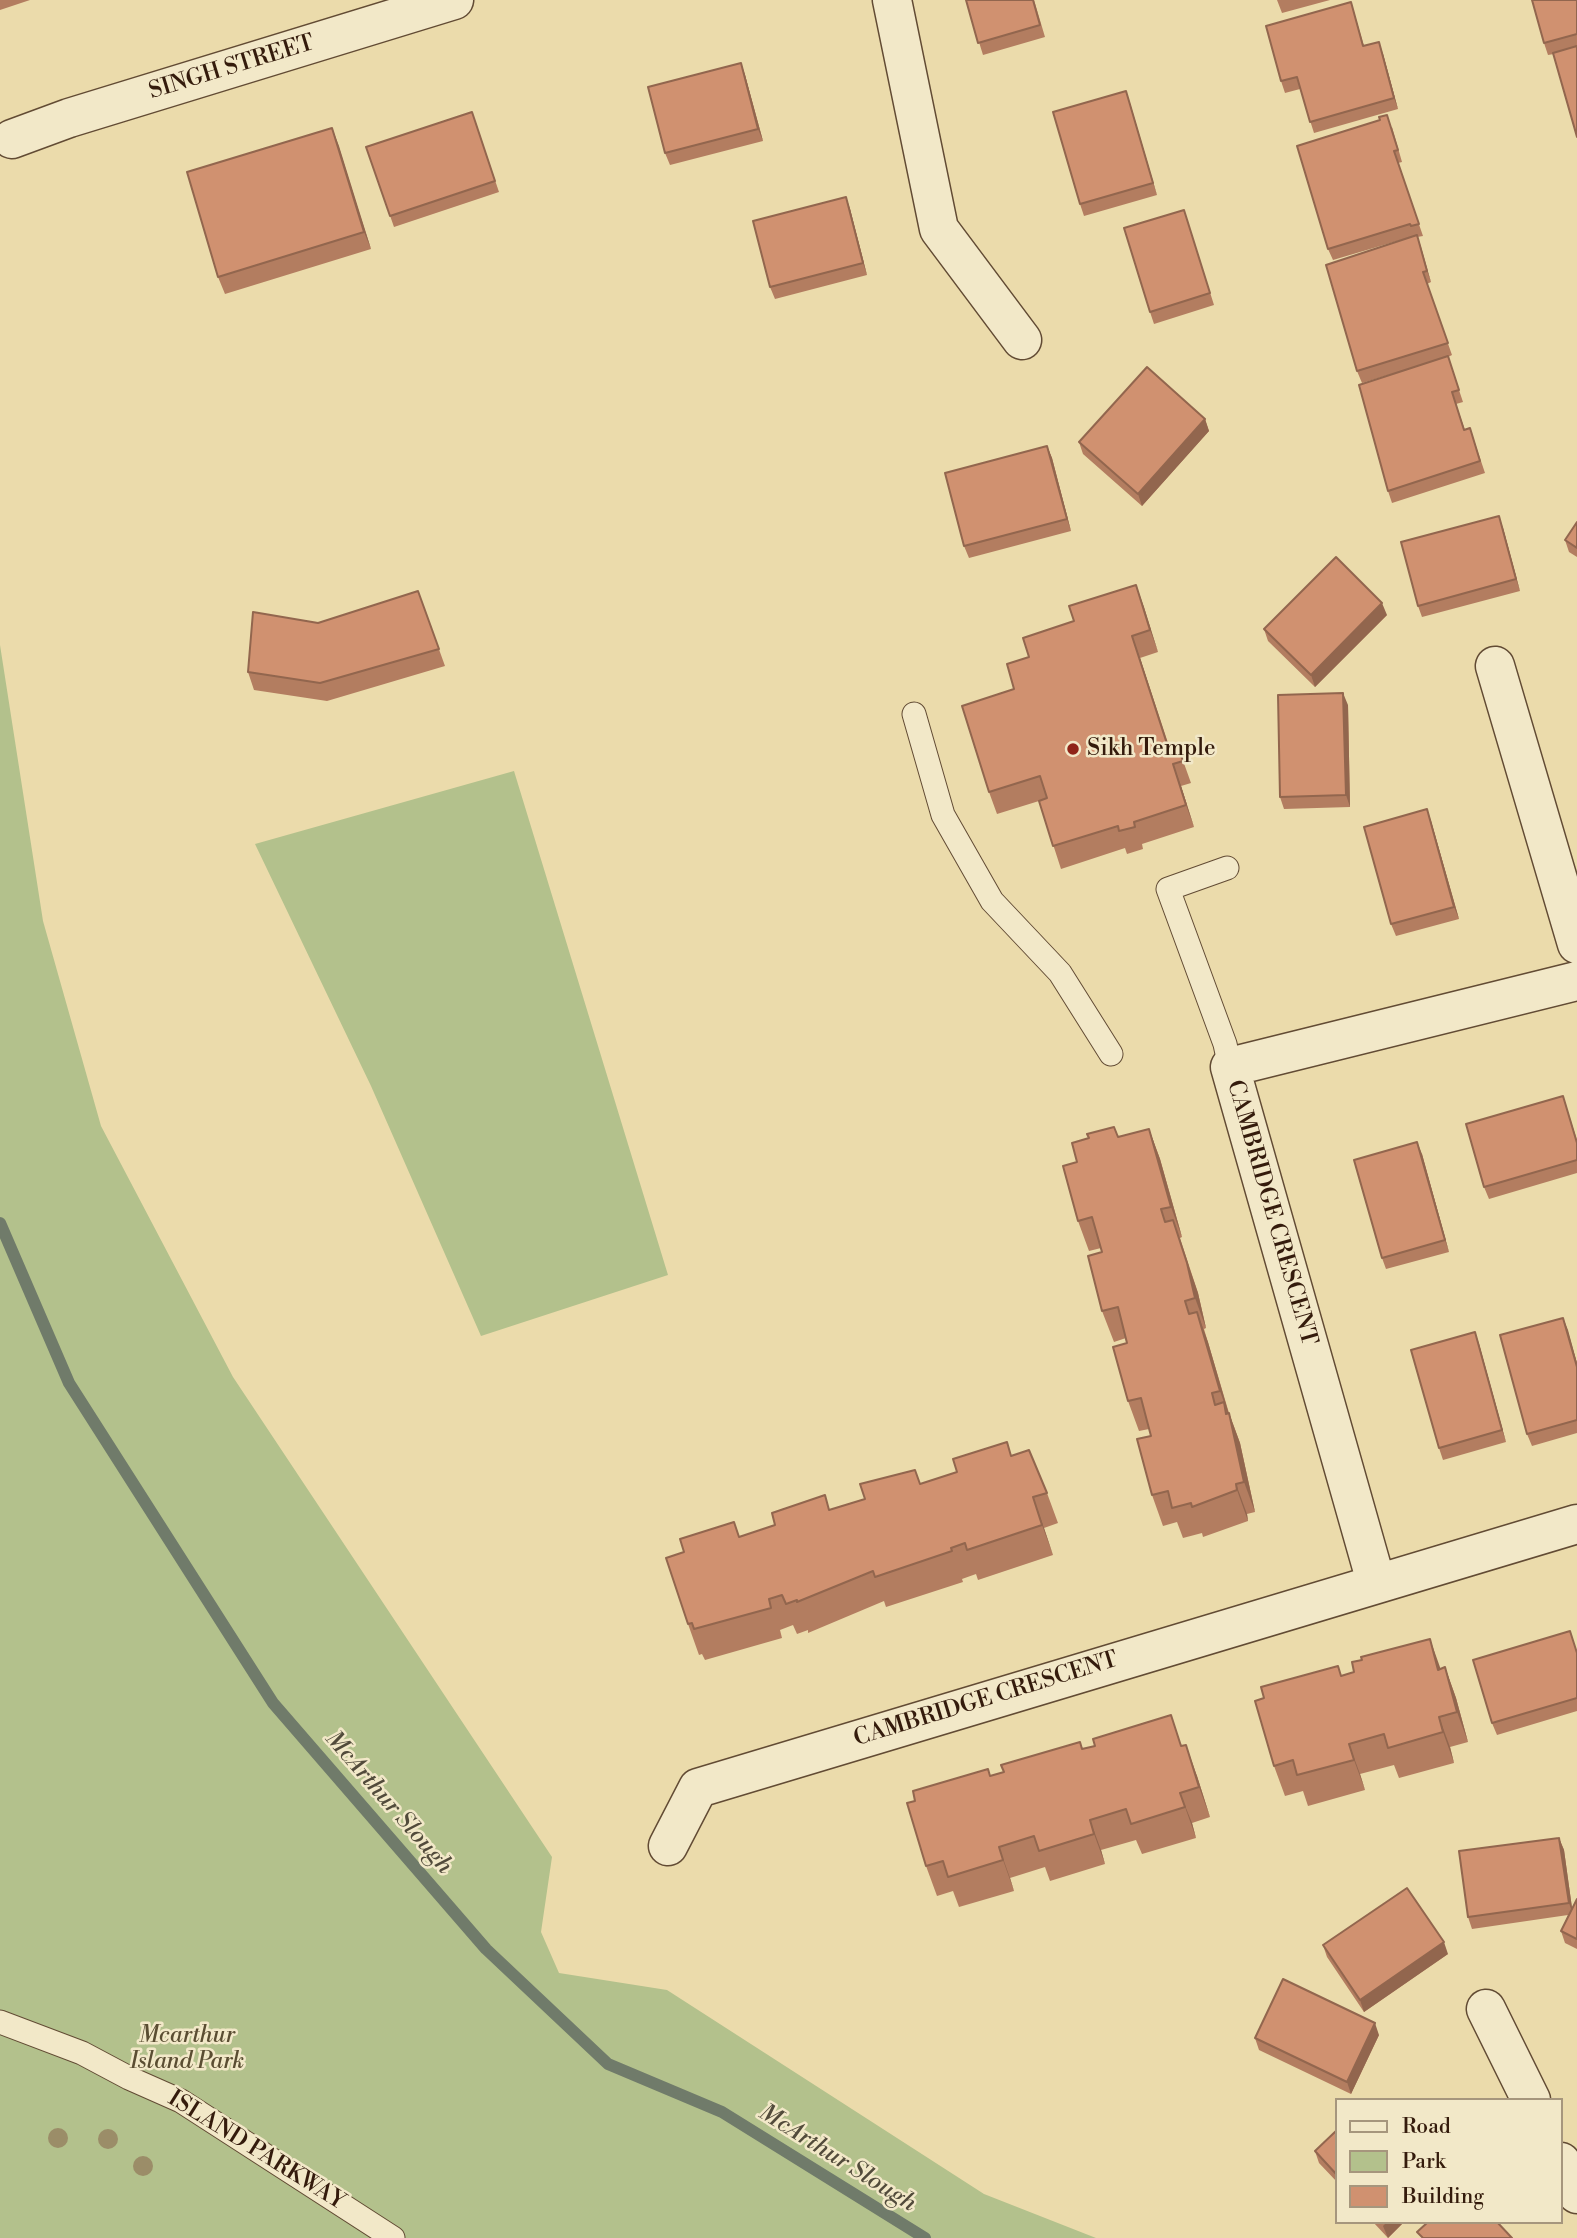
<!DOCTYPE html>
<style>
body{margin:0}
#map{position:relative;width:1577px;height:2238px;overflow:hidden;background:#ebdbab;font-family:"Libre Bodoni",serif}
canvas{display:block}
.legend{position:absolute;left:1335px;top:2098px;width:228px;height:126px;box-sizing:border-box;background:#f2e8c8;border:2px solid #a6967d;margin:0;padding:9px 12px;list-style:none;font-size:21px;color:#341b0c}
.legend li{display:flex;align-items:center;gap:14px;height:35px}
.legend b{width:35px;border:2px solid #a6967d}
</style>
<div id="map">
<canvas width="1577" height="2238"></canvas>
<ul class="legend">
<li><b style="height:9px;background:#f2e8c8"></b>Road</li>
<li><b style="height:19px;background:#b3c18c"></b>Park</li>
<li><b style="height:19px;background:#d09170"></b>Building</li>
</ul>
</div>
<script>
const g = document.querySelector('canvas').getContext('2d');
g.lineJoin = 'round';
function fill(path, color) { g.fillStyle = color; g.fill(path, 'evenodd'); }
const toPath = rows => new Path2D(rows.map(r => 'M' + r).join(''));
function strokePath(path, color, width, dash) { g.strokeStyle = color; g.lineWidth = width; g.lineCap = dash ? 'butt' : 'round'; g.setLineDash(dash || []); g.stroke(path); }
function drawText(font, color, halo, rows, align = 'center') {
  g.font = font + ' "Libre Bodoni",serif'; g.lineWidth = 5; g.setLineDash([]); g.textBaseline = 'middle'; g.strokeStyle = halo; g.fillStyle = color; for (const [text, x, y, turn = 0] of rows) {
    g.save(); g.translate(x, y); g.rotate((+turn || 0) * Math.PI / 180); g.textAlign = isNaN(turn) ? turn : align; if (halo) g.strokeText(text, 0, 0); g.fillText(text, 0, 0); g.restore();
  }
}
const green = toPath([
 [0,645,43,921,101,1126,233,1377,552,1857,541,1932,559,1973,667,1990,984,2194,1096,2238,0,2238],
 [514,771,668,1275,481,1336,371,1086,255,844]
]);
const stream = toPath([
 [0,1223,69,1383,273,1703,486,1949,608,2064,722,2112,925,2238]
]);
const lane = toPath([
 [914,714,943,815,992,901,1060,973,1111,1054],
 [1227,868,1168,889,1225,1044,1230,1067],
 [0,2022,82,2053,129,2078,181,2101,393,2238]
]);
const street = toPath([
 [892,0,939,229,1022,340],
 [12,139,69,118,454,0],
 [1495,666,1577,944],
 [1376,1582,1230,1067,1577,981],
 [668,1846,698,1788,1577,1524],
 [1486,2009,1531,2100],
 [1561,2162,1577,2194]
]);
const trees = [
 [58,2138],
 [108,2139],
 [143,2166]
];
const wall = toPath([
 [0,0,30,0,0,10],
 [966,0,1034,0,1045,37,983,55],
 [1277,0,1330,0,1282,13],
 [1577,0,1577,137,1554,54,1548,55,1544,43],
 [1351,2,1364,46,1383,54,1398,109,1314,133,1300,89,1285,93,1281,81],
 [741,63,745,75,763,141,670,165,665,153],
 [1126,91,1157,195,1084,216,1080,204],
 [472,112,499,192,394,227,366,147],
 [1392,127,1402,162,1398,163,1423,236,1417,237,1431,282,1427,284,1452,355,1448,357,1463,402,1456,404,1465,430,1470,428,1485,473,1392,503,1388,491,1431,362,1362,383,1357,371,1414,236,1333,260,1328,249],
 [332,128,371,249,225,294,218,277],
 [846,197,850,209,867,275,775,299,770,287],
 [1184,210,1214,305,1154,324,1150,312],
 [1205,419,1209,431,1142,506,1083,454,1079,442],
 [1047,446,1052,458,1071,531,969,558,964,546],
 [1577,522,1577,557,1569,552,1565,540],
 [1503,528,1520,591,1422,617,1418,606],
 [1136,585,1158,652,1140,658,1170,749,1178,747,1186,769,1191,783,1181,786,1194,827,1142,844,1143,849,1127,854,1125,848,1061,869,1039,801,997,814,989,792,1014,689,1029,657,1074,621],
 [418,591,445,666,327,701,254,690,248,672,318,623],
 [1387,615,1315,687,1268,641,1264,629],
 [1348,705,1350,807,1284,809,1280,797],
 [1431,821,1459,919,1396,936,1391,924],
 [1563,1096,1577,1140,1577,1173,1489,1199,1484,1187],
 [1149,1129,1160,1159,1182,1237,1180,1238,1198,1293,1206,1328,1204,1329,1229,1413,1240,1443,1255,1512,1247,1514,1248,1521,1203,1537,1202,1533,1183,1538,1177,1522,1163,1526,1152,1495,1151,1436,1149,1429,1139,1431,1128,1401,1127,1343,1126,1338,1114,1342,1102,1311,1102,1252,1101,1248,1089,1251,1078,1221,1118,1137],
 [1422,1154,1449,1252,1386,1269,1382,1258],
 [1563,1318,1577,1363,1577,1433,1532,1446,1527,1434],
 [1475,1332,1479,1344,1506,1442,1443,1460,1439,1448],
 [1012,1456,1047,1493,1058,1523,1044,1528,1053,1555,978,1580,976,1574,962,1579,963,1582,886,1607,884,1601,808,1633,808,1630,797,1634,793,1625,780,1630,782,1638,705,1660,702,1654,699,1655,688,1624,740,1537,920,1484],
 [1577,1650,1577,1711,1497,1735,1492,1723],
 [1445,1667,1456,1698,1468,1742,1450,1747,1454,1763,1399,1778,1394,1765,1360,1774,1365,1790,1308,1806,1303,1791,1285,1796,1274,1766,1341,1676,1441,1669],
 [1182,1746,1197,1776,1210,1817,1192,1823,1196,1838,1142,1854,1136,1840,1101,1850,1105,1864,1050,1881,1045,1867,1010,1878,1014,1891,959,1907,953,1891,937,1896,926,1866,915,1801,991,1776,1083,1749],
 [1559,1838,1564,1850,1572,1908,1577,1899,1577,1949,1565,1943,1561,1931,1568,1915,1472,1929,1468,1917],
 [1323,1945,1448,1954,1364,2012,1327,1957],
 [1379,2035,1351,2094,1259,2050,1255,2038],
 [1337,2130,1337,2182,1319,2163,1315,2151],
 [1373,2222,1404,2222,1388,2238]
]);
const shadedWall = toPath([
 [1379,42,1383,54,1398,109,1394,98],
 [741,63,745,75,763,141,758,129],
 [1126,91,1130,103,1157,195,1153,183],
 [332,128,339,146,371,249,364,232],
 [846,197,850,209,867,275,863,263],
 [1417,235,1421,247,1431,282,1427,271],
 [1205,419,1209,431,1142,506,1138,494],
 [1047,446,1052,458,1071,531,1067,519],
 [1499,516,1503,528,1520,591,1516,579],
 [1136,585,1144,607,1158,652,1150,630],
 [1382,603,1387,615,1315,687,1311,675],
 [1132,636,1140,658,1174,764,1169,750],
 [1343,693,1348,705,1350,807,1346,795],
 [1173,764,1181,786,1194,827,1186,805],
 [1427,809,1431,821,1459,919,1454,907],
 [1149,1129,1160,1159,1182,1237,1171,1207],
 [1417,1142,1422,1154,1449,1252,1445,1240],
 [1173,1220,1198,1293,1206,1328,1195,1298],
 [1197,1312,1208,1342,1230,1418,1229,1413,1240,1443,1255,1512,1244,1482,1224,1402,1231,1424,1230,1420,1220,1391],
 [1563,1318,1568,1330,1577,1363,1577,1367],
 [1475,1332,1479,1344,1506,1442,1502,1430],
 [1236,1484,1247,1514,1248,1521,1237,1490],
 [1033,1497,1044,1528,1053,1555,1042,1525],
 [1430,1639,1441,1670,1438,1670],
 [1445,1667,1456,1698,1468,1742,1457,1712],
 [1439,1717,1450,1747,1454,1763,1443,1732],
 [1349,1744,1360,1774,1365,1790,1354,1760],
 [1186,1745,1197,1776,1210,1817,1199,1787],
 [1180,1793,1192,1823,1196,1838,1185,1807],
 [1090,1820,1101,1850,1105,1864,1094,1834],
 [1559,1838,1564,1850,1573,1915,1569,1903],
 [999,1847,1010,1878,1014,1891,1003,1860],
 [1444,1942,1448,1954,1364,2012,1360,2000],
 [1375,2023,1379,2035,1351,2094,1347,2082],
 [1387,2222,1404,2222,1388,2238,1383,2226]
]);
const building = toPath([
 [966,0,1033,0,1040,25,978,43,966,0],
 [1532,0,1577,0,1577,34,1544,43,1532,0],
 [1351,2,1363,46,1379,42,1394,98,1310,122,1297,77,1281,81,1266,26,1351,2],
 [1577,46,1577,137,1553,53,1577,46],
 [741,63,758,129,665,153,648,87,741,63],
 [1126,91,1153,183,1080,204,1053,112,1126,91],
 [472,112,495,181,390,216,366,147,472,112],
 [1387,115,1398,150,1394,151,1419,224,1411,226,1410,224,1328,249,1297,146,1380,120,1379,117,1387,115],
 [332,128,364,232,218,277,187,172,332,128],
 [846,197,863,263,770,287,753,221,846,197],
 [1184,210,1210,293,1150,312,1124,228,1184,210],
 [1417,235,1427,271,1423,272,1448,343,1357,371,1326,265,1417,235],
 [1448,356,1459,390,1452,392,1464,430,1470,428,1480,461,1388,491,1359,385,1448,356],
 [1147,367,1205,419,1138,494,1079,442,1147,367],
 [1047,446,1067,519,964,546,945,473,1047,446],
 [1499,516,1516,579,1418,606,1401,542,1499,516],
 [1577,522,1577,548,1565,540,1577,522],
 [1336,557,1382,603,1311,675,1264,629,1336,557],
 [1136,585,1150,630,1132,636,1169,750,1178,747,1183,761,1173,764,1186,805,1134,822,1135,827,1119,831,1118,826,1053,846,1039,801,1047,798,1040,776,989,792,962,706,1014,689,1007,664,1029,657,1023,638,1074,621,1069,606,1136,585],
 [418,591,439,649,320,683,248,672,253,612,318,623,418,591],
 [1343,693,1346,795,1280,797,1278,695,1343,693],
 [1427,809,1454,907,1391,924,1364,827,1427,809],
 [1563,1096,1577,1143,1577,1160,1484,1187,1466,1124,1563,1096],
 [1114,1127,1118,1137,1149,1129,1171,1207,1161,1209,1165,1222,1173,1220,1187,1263,1195,1298,1185,1301,1189,1314,1197,1312,1220,1391,1212,1393,1215,1405,1224,1402,1226,1414,1229,1413,1244,1482,1236,1484,1237,1490,1192,1507,1191,1503,1172,1508,1168,1491,1152,1495,1137,1439,1151,1436,1147,1421,1141,1398,1128,1401,1113,1347,1127,1343,1118,1307,1102,1311,1088,1256,1102,1252,1092,1217,1078,1221,1063,1166,1077,1162,1072,1143,1089,1138,1087,1134,1114,1127],
 [1417,1142,1445,1240,1382,1258,1354,1160,1417,1142],
 [1563,1318,1577,1367,1577,1420,1527,1434,1500,1335,1563,1318],
 [1475,1332,1502,1430,1439,1448,1411,1350,1475,1332],
 [1007,1442,1011,1456,1029,1450,1047,1493,1033,1497,1042,1525,967,1550,965,1543,951,1548,952,1551,875,1577,873,1571,797,1602,797,1600,786,1604,782,1595,769,1599,771,1608,694,1629,692,1623,688,1624,666,1558,684,1552,680,1539,734,1522,739,1537,775,1525,772,1513,825,1495,829,1510,865,1499,860,1484,915,1470,920,1484,957,1472,953,1459,1007,1442],
 [1570,1631,1577,1653,1577,1698,1492,1723,1473,1660,1570,1631],
 [1430,1639,1438,1670,1445,1667,1457,1712,1439,1717,1443,1732,1388,1748,1384,1734,1349,1744,1354,1760,1297,1775,1293,1760,1274,1766,1255,1701,1264,1698,1261,1687,1338,1666,1341,1676,1354,1672,1352,1662,1362,1660,1361,1657,1430,1639],
 [1171,1715,1181,1746,1186,1745,1199,1787,1180,1793,1185,1807,1131,1824,1126,1809,1090,1820,1094,1834,1039,1851,1034,1836,999,1847,1003,1860,948,1877,943,1861,926,1866,907,1803,915,1801,913,1791,988,1769,990,1776,1004,1772,1001,1765,1080,1742,1082,1749,1095,1746,1093,1739,1171,1715],
 [1559,1838,1569,1903,1468,1917,1459,1851,1559,1838],
 [1407,1888,1444,1942,1360,2000,1323,1945,1407,1888],
 [1577,1899,1577,1939,1561,1931,1577,1899],
 [1283,1979,1375,2023,1347,2082,1255,2038,1283,1979],
 [1337,2130,1337,2175,1315,2151,1337,2130],
 [1428,2222,1497,2222,1512,2238,1423,2238,1417,2232,1428,2222]
]);
const markers = [
 [1073,749,7,"#8f2418"]
];
const streetNames = [
 ["SINGH STREET",232,68,-17],
 ["CAMBRIDGE CRESCENT",1271,1213,74],
 ["CAMBRIDGE CRESCENT",986,1700,-17],
 ["ISLAND PARKWAY",256,2151,32]
];
const poiNames = [
 ["Sikh Temple",1087,749]
];
const parkNames = [
 ["Mcarthur",187,2036],
 ["Island Park",187,2062]
];
const waterNames = [
 ["McArthur Slough",388,1803,49],
 ["McArthur Slough",837,2159,32]
];
fill(green, '#b3c18c');
strokePath(stream, '#707b6a', 12);
strokePath(lane, '#624b34', 25);
strokePath(street, '#624b34', 41);
strokePath(lane, '#f2e8c8', 23);
strokePath(street, '#f2e8c8', 38);
g.fillStyle = '#9b8d68';
for (const [x, y] of trees) { g.beginPath(); g.arc(x, y, 10, 0, 2 * Math.PI); g.fill(); }
fill(wall, '#b37d60');
fill(shadedWall, '#92664e');
fill(building, '#d09170');
strokePath(building, '#92664e', 2);
for (const [x, y, r, color] of markers) { const dot = new Path2D(); dot.arc(x, y, r, 0, 2 * Math.PI); g.fillStyle = color; g.fill(dot); strokePath(dot, '#f2e8c8', 2.5); }
drawText('23px', '#341b0c', '#f2e8c8', streetNames);
drawText('23px', '#341b0c', '#f2e8c8', poiNames, 'left');
drawText('italic 23px', '#5a4d32', '#f2e8c8', parkNames);
drawText('italic 24px', '#524b3b', '#f2e8c8', waterNames);
</script>
